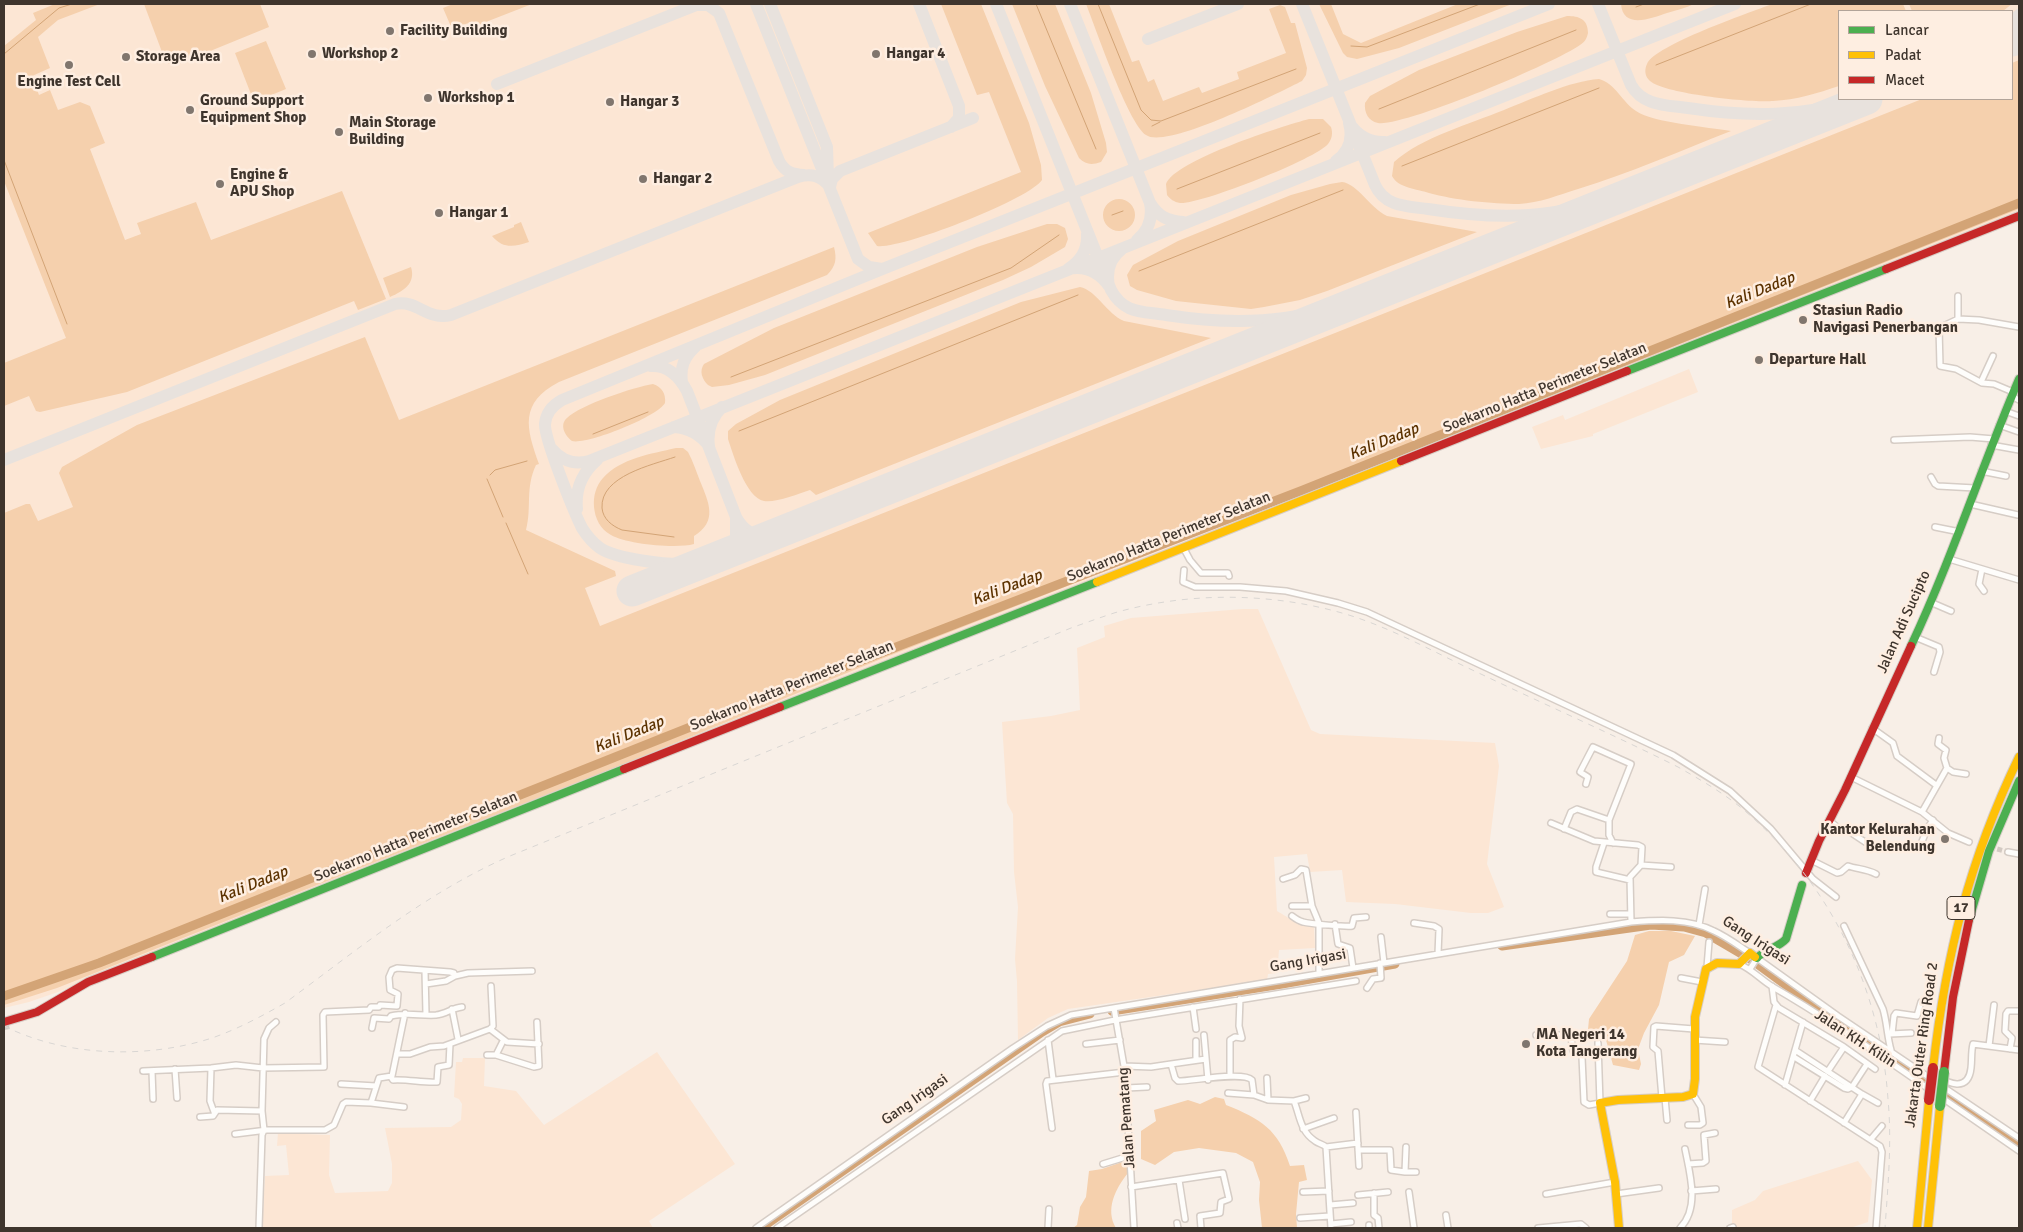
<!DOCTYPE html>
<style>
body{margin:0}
#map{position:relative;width:2023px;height:1232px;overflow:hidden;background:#f8efe7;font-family:Signika,sans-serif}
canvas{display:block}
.frame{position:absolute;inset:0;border:5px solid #3f352d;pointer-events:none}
.legend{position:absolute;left:1838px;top:10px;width:175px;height:90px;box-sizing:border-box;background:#feeee1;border:1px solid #b2a499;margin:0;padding:6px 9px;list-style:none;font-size:15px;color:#3f352d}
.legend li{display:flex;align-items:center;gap:10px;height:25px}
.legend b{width:25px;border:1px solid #b2a499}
</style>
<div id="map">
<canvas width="2023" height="1232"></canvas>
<div class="frame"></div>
<ul class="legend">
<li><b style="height:6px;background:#4caf50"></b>Lancar</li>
<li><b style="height:6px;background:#ffc107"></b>Padat</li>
<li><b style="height:6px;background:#c62828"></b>Macet</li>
</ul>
</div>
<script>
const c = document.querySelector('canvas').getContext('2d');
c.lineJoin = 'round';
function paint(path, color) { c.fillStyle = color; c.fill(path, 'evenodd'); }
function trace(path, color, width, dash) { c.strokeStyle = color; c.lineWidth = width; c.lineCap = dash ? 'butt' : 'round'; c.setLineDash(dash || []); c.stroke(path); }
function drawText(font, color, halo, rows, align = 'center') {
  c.font = font + ' Signika,sans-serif'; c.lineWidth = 5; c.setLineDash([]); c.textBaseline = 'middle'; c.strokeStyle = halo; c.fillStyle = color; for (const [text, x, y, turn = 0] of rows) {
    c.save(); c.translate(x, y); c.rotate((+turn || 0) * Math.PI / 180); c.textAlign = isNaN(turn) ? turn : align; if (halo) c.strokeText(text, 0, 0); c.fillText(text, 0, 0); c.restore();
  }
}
const built = new Path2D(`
 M4 4H2019V214L888 662 884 661 883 664 58 992 29 1002 4 1008ZM1839 11H2012V99H1839Z
 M1689 369 1698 392 1593 434V436L1541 449 1532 427 1563 415 1565 420Z
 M1243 609H1258L1311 730 1320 734 1495 743 1499 766 1487 864 1504 907 1488 913H1471L1395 904 1346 902 1342 870 1310 872 1307 854 1274 857 1277 911 1297 923 1314 926 1315 948 1279 950 1277 973 1268 974 1267 980 1068 1009 1048 1018 1018 1040 1017 981 1015 959 1018 907 1014 872 1013 814 1007 803 1002 722 1051 716 1080 710 1077 648 1105 637 1104 626 1131 618Z
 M657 1052 735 1164 649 1221 653 1228H262L265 1176 289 1175 286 1145 277 1146 278 1133 330 1135 329 1175 335 1193 388 1191 392 1183V1164L385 1128 451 1127 461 1120 462 1104 459 1099 454 1097 456 1062H462L463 1058H485L484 1086 516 1091 544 1125Z
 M1858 1161 1872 1180 1868 1222 1850 1228H1732V1210L1755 1200 1763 1191Z`);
const green = new Path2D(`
 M55 4H100L58 20 38 37 50 68 32 76 39 95 50 90 58 110 80 102 90 106 105 143 90 149 125 240 141 234 137 223 196 202 211 240 342 191 386 299 358 310 354 301 127 392 40 412 36 411 29 396 4 406V363L66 338 4 181V46L36 20 33 13Z
 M144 4H260L269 27 176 65 169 64 165 60Z
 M453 4H532L473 27 471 22 452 29 443 8Z
 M941 4H981L1029 123 1041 165 1042 180C1030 199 900 250 877 246L868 233 1021 172 989 92 977 95Z
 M1012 4H1055L1091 93 1106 143 1107 152 1101 162C1092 165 1086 165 1079 158L1045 86Z
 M1086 4H1109L1132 62 1139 60 1148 82 1154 79 1163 101 1199 87 1202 93 1239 79 1237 72 1286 53 1269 9 1280 5 1285 7 1291 23H1295L1307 68 1306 75 1302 81C1278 93 1166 150 1146 135 1128 123 1096 29 1086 4Z
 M1319 4H1331L1343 34 1361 43 1458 4H1512L1399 48 1357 59 1347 57 1343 53Z
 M1621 4H1694C1686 8 1676 10 1667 13 1652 18 1623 30 1621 4Z
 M1772 4H1903L1906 11H1839V86C1818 93 1796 100 1773 101 1752 103 1665 94 1650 81 1645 77 1644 70 1647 64 1655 45 1749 13 1772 4Z
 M1909 4H2012L2003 11H1912Z
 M1567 16C1579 16 1588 19 1588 33 1587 38 1585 42 1580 45 1555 63 1404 127 1378 123 1368 121 1364 112 1365 103L1370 96 1419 70 1517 32Z
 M266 41 286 89 254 102 235 53Z
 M2019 60V209L1415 450 881 659 614 768 264 906 57 988 4 1005V513L26 504H30L38 521 73 507 59 473 62 467 137 425 365 337 399 420 834 247C837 259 836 266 827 275L559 382C519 403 526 428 539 464L536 465C525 488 532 507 526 530L615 571 616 576 585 588 600 626 1922 99H2012V63Z
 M1599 79C1615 83 1623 103 1636 111 1654 123 1708 127 1731 131 1680 151 1630 173 1578 189 1559 195 1539 203 1519 204 1492 204 1454 200 1429 193 1417 189 1398 188 1392 176L1394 162C1422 137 1470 124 1504 110 1532 99 1570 81 1599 79Z
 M1309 119H1323L1331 127C1333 133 1332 139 1328 144 1316 159 1199 205 1180 203 1174 202 1170 199 1167 195L1166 184C1175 160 1283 126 1309 119Z
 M1342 182C1358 184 1370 208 1387 216L1477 232 1327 291 1300 300 1264 307 1251 309 1176 301 1137 290 1130 286 1127 275 1133 265 1178 241 1291 195 1330 184Z
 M1103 215a16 16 0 1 1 32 0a16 16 0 1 1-32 0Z
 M521 222 529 242C514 247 503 249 492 236L514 227V225Z
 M1047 224H1057L1065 228 1068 239 1065 247 1031 267 1003 280 765 375 729 385 712 387 708 385C702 379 699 371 704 364L774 328 977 247Z
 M411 267C416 283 404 291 390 297L383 278Z
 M1080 287C1096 290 1107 314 1124 321L1211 338 816 495 810 490C798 494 775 503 764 501 746 498 733 454 728 439V431L736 424 780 400 1021 302Z
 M653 384C662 387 666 394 665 403 657 417 587 445 572 441 565 436 559 425 567 418 580 405 634 387 653 384Z
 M676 448H683L688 452C693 461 696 471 700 481 709 503 718 521 694 536V544C676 549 626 544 611 535 600 529 595 518 594 507 593 496 596 486 603 478 621 458 651 454 676 448Z
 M1649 931H1671L1695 936 1684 955 1669 962 1659 1005 1644 1033 1638 1049 1641 1064 1639 1070 1613 1065 1606 1040H1587L1589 1019 1627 961 1635 935Z
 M1215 1097 1224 1099 1226 1105C1261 1119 1278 1129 1290 1166L1304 1165 1307 1180 1299 1182 1296 1214 1297 1228H1262L1259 1200 1260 1182 1253 1162 1236 1153 1199 1148 1174 1152 1155 1165 1141 1159V1131L1156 1121 1154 1110 1188 1100 1200 1104Z
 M1128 1160V1173C1115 1189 1105 1210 1116 1228H1073L1077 1225 1080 1207 1086 1197 1089 1171 1102 1169Z`);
const stream = new Path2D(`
 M1036 4 1096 149
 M1098 4 1141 110 1151 120 1161 121 1296 69
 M1636 7 1644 4
 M1351 46 1367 47 1480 4
 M4 54 59 8 72 4
 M1656 65 1811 4
 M1379 109 1576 30
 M1152 126 1160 122
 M4 160 67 324
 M1402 166 1599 88
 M1177 189 1320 133
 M1112 215 1123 211
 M1139 271 1343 190
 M731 377 1011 268 1059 235
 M739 431 1078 295
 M593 434 648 412
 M490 475 495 470 527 461
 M487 479 503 517
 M506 523 528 574
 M674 537 622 530C612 526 603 519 602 508 600 476 652 465 675 457`);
const river = new Path2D(`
 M1502 946 1651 925 1684 927 1706 933 1752 960 1812 1004 2019 1144
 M4 996 99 963 733 710 1303 490 2019 203
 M1112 1011 1282 984 1395 964
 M761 1228 1042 1032 1059 1022 1090 1014`);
const taxiway = new Path2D(`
 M756 4 858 259 869 267 882 269
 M770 4 827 147 828 178
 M919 4 959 106V118L951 127
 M996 4 1111 290C1124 314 1142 311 1166 315 1238 326 1288 322 1358 302
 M1070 4 1150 203C1158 216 1167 221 1183 222
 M1302 4 1375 185C1385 207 1407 206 1428 209 1505 221 1554 218 1629 194
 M1598 4 1631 85C1643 106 1666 105 1688 108 1747 117 1804 117 1862 99
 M695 5H708L719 13 779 161C785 172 792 174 804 175
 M2012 21 2019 15
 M1148 39 1238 4
 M497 84 699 4
 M1336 161C1349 152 1353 138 1349 123 1358 136 1369 143 1385 142
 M830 187 832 179 840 171 973 118
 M1087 234C1088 250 1081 261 1068 269 1086 265 1099 272 1109 286 1106 271 1110 258 1122 249
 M1137 240C1149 230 1153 218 1150 203
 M651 366C668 365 679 376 687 391L736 517V538L728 553
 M682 382C680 367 684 357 695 347
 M674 427C689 428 700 434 709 446 707 431 711 418 722 407
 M552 449C562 461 574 465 589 461L1735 4
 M4 460 395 304C417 299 427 321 451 315L798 177C812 173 821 176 830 187
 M577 509C575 489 582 473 597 460
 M736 517C743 530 754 537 769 537
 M716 557C706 560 697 563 686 564 667 565 616 559 600 548 593 543 587 536 582 528 574 512 544 438 545 424 546 413 553 405 562 400L885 268 1549 4`);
const runway = new Path2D(`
 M2012 41 2019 38
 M632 591 1867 99`);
const streetTunnel = new Path2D(`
 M1990 847 2008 852`);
const secondaryTunnel = new Path2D(`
 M4 1026 9 1025`);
const street = new Path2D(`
 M1958 296V319
 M1907 326 1939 328
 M1939 328 1940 366 1956 369 1982 383 1994 384 2013 392
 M1939 328 1958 319 1979 320 2019 327
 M1981 382 1993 356
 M2011 396 2019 400
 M2005 411 2019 416
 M1999 425 2019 432
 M1894 440 1970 437 1994 439
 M1991 445 2019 450
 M1981 471 2006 476
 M1931 477 1935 484 1938 486 1975 488
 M1970 504 2018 515
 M1935 527 1960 532
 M1183 547 1190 560 1201 573H1228L1229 576
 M1949 559 2019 580
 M1982 569 1979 584 1984 591
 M1184 570 1183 582 1195 587H1240L1286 591 1338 603 1367 612 1673 755 1730 791 1771 829 1813 879 1836 897
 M1930 602 1951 611
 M1915 637 1939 647 1940 652 1934 672
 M1872 728 1893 743 1897 756 1936 785
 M1939 738 1938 744 1946 750 1944 758 1947 768 1953 772 1966 774
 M1851 777 1922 812 1948 833 1969 842
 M1586 784 1588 777 1580 772 1593 747 1631 764 1609 820V835L1613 843
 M1922 812 1947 768
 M1830 821 1843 832 1847 830 1865 842
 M1551 823 1594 841 1638 845 1642 847 1641 865 1630 877 1631 922
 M1564 829 1571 812 1577 809 1609 820
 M1604 843 1596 867V872L1630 880
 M1921 844 1927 829 1933 820
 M2008 852 2019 854
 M1811 860 1837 873 1841 872 1848 866C1857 869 1867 869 1876 874
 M1641 865 1671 867
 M1283 879 1295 875 1301 869 1306 870 1312 906 1319 923V974
 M1292 906H1312
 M1610 914H1629
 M1292 916C1296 919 1299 921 1303 922 1310 924 1348 927 1352 926L1354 918 1366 917
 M1414 923 1434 926 1439 929 1438 954
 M1335 924 1338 944 1350 948 1353 968
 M1699 925 1705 889
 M1844 926 1883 1009C1887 1022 1887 1036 1891 1050
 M1381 937 1384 963
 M1739 964C1752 969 1761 980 1773 987 1827 1018 1879 1054 1930 1090
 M1707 967 1709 942
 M1750 969 1757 958 1838 1016 2019 1138
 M425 971 426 1014
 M1681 978 1702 982
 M426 984 446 981 455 976 468 973 532 971
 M1772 986 1774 1002 1779 1008 1844 1047 1875 1069
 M1367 988 1373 979 1381 978 1380 963
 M1776 1005 1758 1067 1880 1146 1882 1152 1876 1228
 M1193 1007 1196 1029
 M1114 1008 1125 1072 1134 1228
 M452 1009 458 1039
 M372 1028 374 1018 389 1019 391 1016C407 1012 420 1016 436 1015 446 1014 452 1008 462 1007
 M490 1029 507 1042 539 1044
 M1890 1034 1911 1033
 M1892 1034 1894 1016 1896 1013 1917 1016 1921 1002
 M1204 1035 1208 1080
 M1536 1035H1565L1571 1037 1573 1051 1580 1053 1582 1057 1584 1102 1589 1105 1600 1103 1598 1043
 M1048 1040 1053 1079
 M1694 1040 1725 1042
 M503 1041 496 1055 534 1067 539 1066 537 1022
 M1196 1041V1060
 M1086 1044 1120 1040
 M1989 1046 1994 1005
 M2010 1049 2012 1038 2005 1031 2006 1014 2008 1011H2019
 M1795 1050 1862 1094 1844 1123
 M397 1054H410L430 1047 444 1046 490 1029 493 1026 491 986
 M487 1055H496
 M1794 1057 1844 1088 1848 1089 1852 1087
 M1171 1064 1206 1059
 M1124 1066 1151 1067 1171 1064 1175 1078 1178 1081C1193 1081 1243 1071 1252 1080L1254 1095 1268 1100 1294 1101C1300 1116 1300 1131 1315 1141 1319 1144 1323 1144 1326 1147
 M211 1068 210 1101 214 1112
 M175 1069 177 1098
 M143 1071 211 1068 236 1065 263 1068 324 1067 323 1015 325 1012 369 1010 371 1007H379L380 1005 397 1006 398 994 390 990 389 977 392 970 397 968 450 972 454 973 455 976
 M152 1071 153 1099
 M1828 1071 1844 1047
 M1931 1074C1945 1081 1968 1095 1971 1068 1972 1060 1971 1052 1973 1044L2019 1050
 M1230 1076V1040L1235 1037 1242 1038 1239 1026 1240 999
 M391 1077 393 1080C409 1079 422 1083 437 1082L438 1067 449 1065 450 1044
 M1267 1078 1268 1100
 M341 1084 376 1086
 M1785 1085 1803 1022
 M1852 1087 1867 1064
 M1126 1088 1147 1087
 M1228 1093 1254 1095
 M1862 1094 1878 1103
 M1941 1097 2019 1151
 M1662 1098 1658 1051 1653 1047 1654 1027 1656 1026 1694 1029
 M1665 1098 1667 1120
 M1294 1101 1306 1098
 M1810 1101 1825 1076
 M371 1103 404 1107
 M262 1111 264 1039 269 1028 276 1022
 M1356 1112 1359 1166
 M200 1117 213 1116 217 1110 262 1111 264 1130
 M1688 1125H1700L1703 1123 1701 1107 1693 1094
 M1052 1128 1046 1084 1047 1081 1125 1072
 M1303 1129 1334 1118
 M235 1134 267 1130H325L334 1125 343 1104 346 1102 371 1103 379 1078 392 1076 405 1013
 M1871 1139 1882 1126
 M1326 1147 1331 1228
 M1326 1147 1358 1143
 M1358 1150H1390L1391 1170 1405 1172 1406 1147
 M1103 1164 1129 1156
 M1688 1164 1703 1163 1706 1161 1704 1135 1715 1133
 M1405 1172H1416
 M1179 1180 1185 1219
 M1131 1187 1223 1173 1229 1199 1221 1202 1220 1213 1200 1216 1201 1228
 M1691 1191 1716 1189
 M1303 1192 1329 1191
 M1409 1192 1414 1228
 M1374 1193V1215L1378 1218 1379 1228
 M1546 1194 1615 1182
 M1616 1194 1659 1188
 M1358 1195 1388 1192
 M1330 1205 1353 1203
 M1446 1215 1448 1228
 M1300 1218 1330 1216
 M1177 1223 1178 1228
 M1331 1224 1351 1222
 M1369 1225V1228
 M259 1228 262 1135 264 1130
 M756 1228 1013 1048 1047 1026 1071 1015 1631 922C1658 920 1689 918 1714 931 1727 937 1739 946 1750 953
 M777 1228 1062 1031 1115 1020 1356 981
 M1048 1228 1049 1209
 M1538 1228 1581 1224 1586 1228
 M1680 1228C1700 1208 1690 1174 1685 1149
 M1730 1228 1733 1227`);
const fast = new Path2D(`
 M1627 371 1886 269
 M1911 646C1952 559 1981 468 2019 379
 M780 707 1097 582
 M1969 920 1989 851 2019 781
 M152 957 624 769
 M1755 957 1757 958C1765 949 1778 948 1786 939L1802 885`);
const slow = new Path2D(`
 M1097 582 1401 461
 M1933 1068C1946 954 1969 861 2019 757
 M1619 1228 1615 1182 1600 1103 1618 1100 1683 1097 1693 1094 1695 1079V1017L1706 969 1717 963 1739 964 1750 953 1755 957
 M1917 1228 1929 1100
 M1928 1228 1940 1106`);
const jam = new Path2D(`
 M1886 269 2019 216
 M1401 461 1627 371
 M624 769 780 707
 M1806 873 1819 841 1845 790 1911 646
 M4 1022 37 1012 88 982 152 957
 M1944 1072 1953 997 1969 920`);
const rail = new Path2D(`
 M4 1026C66 1057 147 1059 212 1038 238 1029 262 1016 285 1003 357 950 427 892 510 856L1071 628C1085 623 1099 618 1114 613 1187 592 1268 592 1342 613 1391 627 1437 654 1483 675 1548 706 1614 735 1678 767 1699 779 1720 791 1739 806 1828 879 1880 985 1888 1099 1892 1142 1888 1185 1885 1228`);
const fastBridge = new Path2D(`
 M1940 1106 1944 1072`);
const jamBridge = new Path2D(`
 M1929 1100 1933 1068`);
const markers = [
 [390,31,5,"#80766e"],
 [312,54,5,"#80766e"],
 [876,54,5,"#80766e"],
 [126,57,5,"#80766e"],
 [69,65,5,"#80766e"],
 [428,98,5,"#80766e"],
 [610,102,5,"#80766e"],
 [190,110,5,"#80766e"],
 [339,132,5,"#80766e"],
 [643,179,5,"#80766e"],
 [220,184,5,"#80766e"],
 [439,213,5,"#80766e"],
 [1803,320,5,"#80766e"],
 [1759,360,5,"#80766e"],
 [1945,839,5,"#80766e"],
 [1526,1044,5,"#80766e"]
];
const shields = [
 [1961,908,28]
];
const shieldNames = [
 ["17",1961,908]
];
const poiNames = [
 ["Facility Building",400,31],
 ["Workshop 2",322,54],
 ["Hangar 4",886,54],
 ["Storage Area",136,57],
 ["Engine Test Cell",69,82,"center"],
 ["Workshop 1",438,98],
 ["Ground Support",200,101],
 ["Equipment Shop",200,118],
 ["Hangar 3",620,102],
 ["Main Storage",349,123],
 ["Building",349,140],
 ["Engine &",230,175],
 ["APU Shop",230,192],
 ["Hangar 2",653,179],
 ["Hangar 1",449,213],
 ["Stasiun Radio",1813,311],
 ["Navigasi Penerbangan",1813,328],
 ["Departure Hall",1769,360],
 ["Kantor Kelurahan",1935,830,"right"],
 ["Belendung",1935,847,"right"],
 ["MA Negeri 14",1536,1035],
 ["Kota Tangerang",1536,1052]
];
const streetNames = [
 ["Soekarno Hatta Perimeter Selatan",1545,388,-22],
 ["Soekarno Hatta Perimeter Selatan",1169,537,-22],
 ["Jalan Adi Sucipto",1904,622,-66],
 ["Soekarno Hatta Perimeter Selatan",792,686,-22],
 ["Soekarno Hatta Perimeter Selatan",416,837,-22],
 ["Gang Irigasi",1756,941,33],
 ["Gang Irigasi",1308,961,-10],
 ["Jalan KH. Kilin",1855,1039,33],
 ["Jakarta Outer Ring Road 2",1922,1045,-82],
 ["Gang Irigasi",915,1100,-35],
 ["Jalan Pematang",1127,1118,-94]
];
const waterNames = [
 ["Kali Dadap",1760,291,-22],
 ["Kali Dadap",1384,442,-22],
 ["Kali Dadap",1007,588,-21],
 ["Kali Dadap",629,735,-22],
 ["Kali Dadap",253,885,-22]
];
paint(built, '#fce6d4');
paint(green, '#f5d0ad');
trace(stream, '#d3a476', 1);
trace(river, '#d3a476', 9);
trace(taxiway, '#e8e2dd', 12);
trace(runway, '#e8e2dd', 31);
trace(streetTunnel, '#d3cac2', 5, [5, 2.5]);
trace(secondaryTunnel, '#d3cac2', 8, [8, 4]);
trace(street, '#d6cdc6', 8);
trace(fast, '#d6cdc6', 10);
trace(slow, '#d6cdc6', 10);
trace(jam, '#d6cdc6', 10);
trace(street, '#fefdfb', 5);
trace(fast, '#4caf50', 8);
trace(slow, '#ffc107', 8);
trace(jam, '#c62828', 8);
trace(rail, '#d9d6d3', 1, [6, 6]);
trace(fastBridge, '#d6cdc6', 12, []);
trace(jamBridge, '#d6cdc6', 12, []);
trace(fastBridge, '#4caf50', 10);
trace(jamBridge, '#c62828', 10);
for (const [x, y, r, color] of markers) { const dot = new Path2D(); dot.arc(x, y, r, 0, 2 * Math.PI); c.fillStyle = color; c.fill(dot); trace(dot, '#feeee1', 2); }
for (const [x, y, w] of shields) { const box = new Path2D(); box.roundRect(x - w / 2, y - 11.5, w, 23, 4); c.fillStyle = '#feeee1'; c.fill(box); trace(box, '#3f352d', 1); }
drawText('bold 14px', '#3f352d', null, shieldNames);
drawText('bold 15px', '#3f352d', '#feeee1', poiNames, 'left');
drawText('15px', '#3f352d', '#feeee1', streetNames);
drawText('italic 16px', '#5c3200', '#feeee1', waterNames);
</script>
